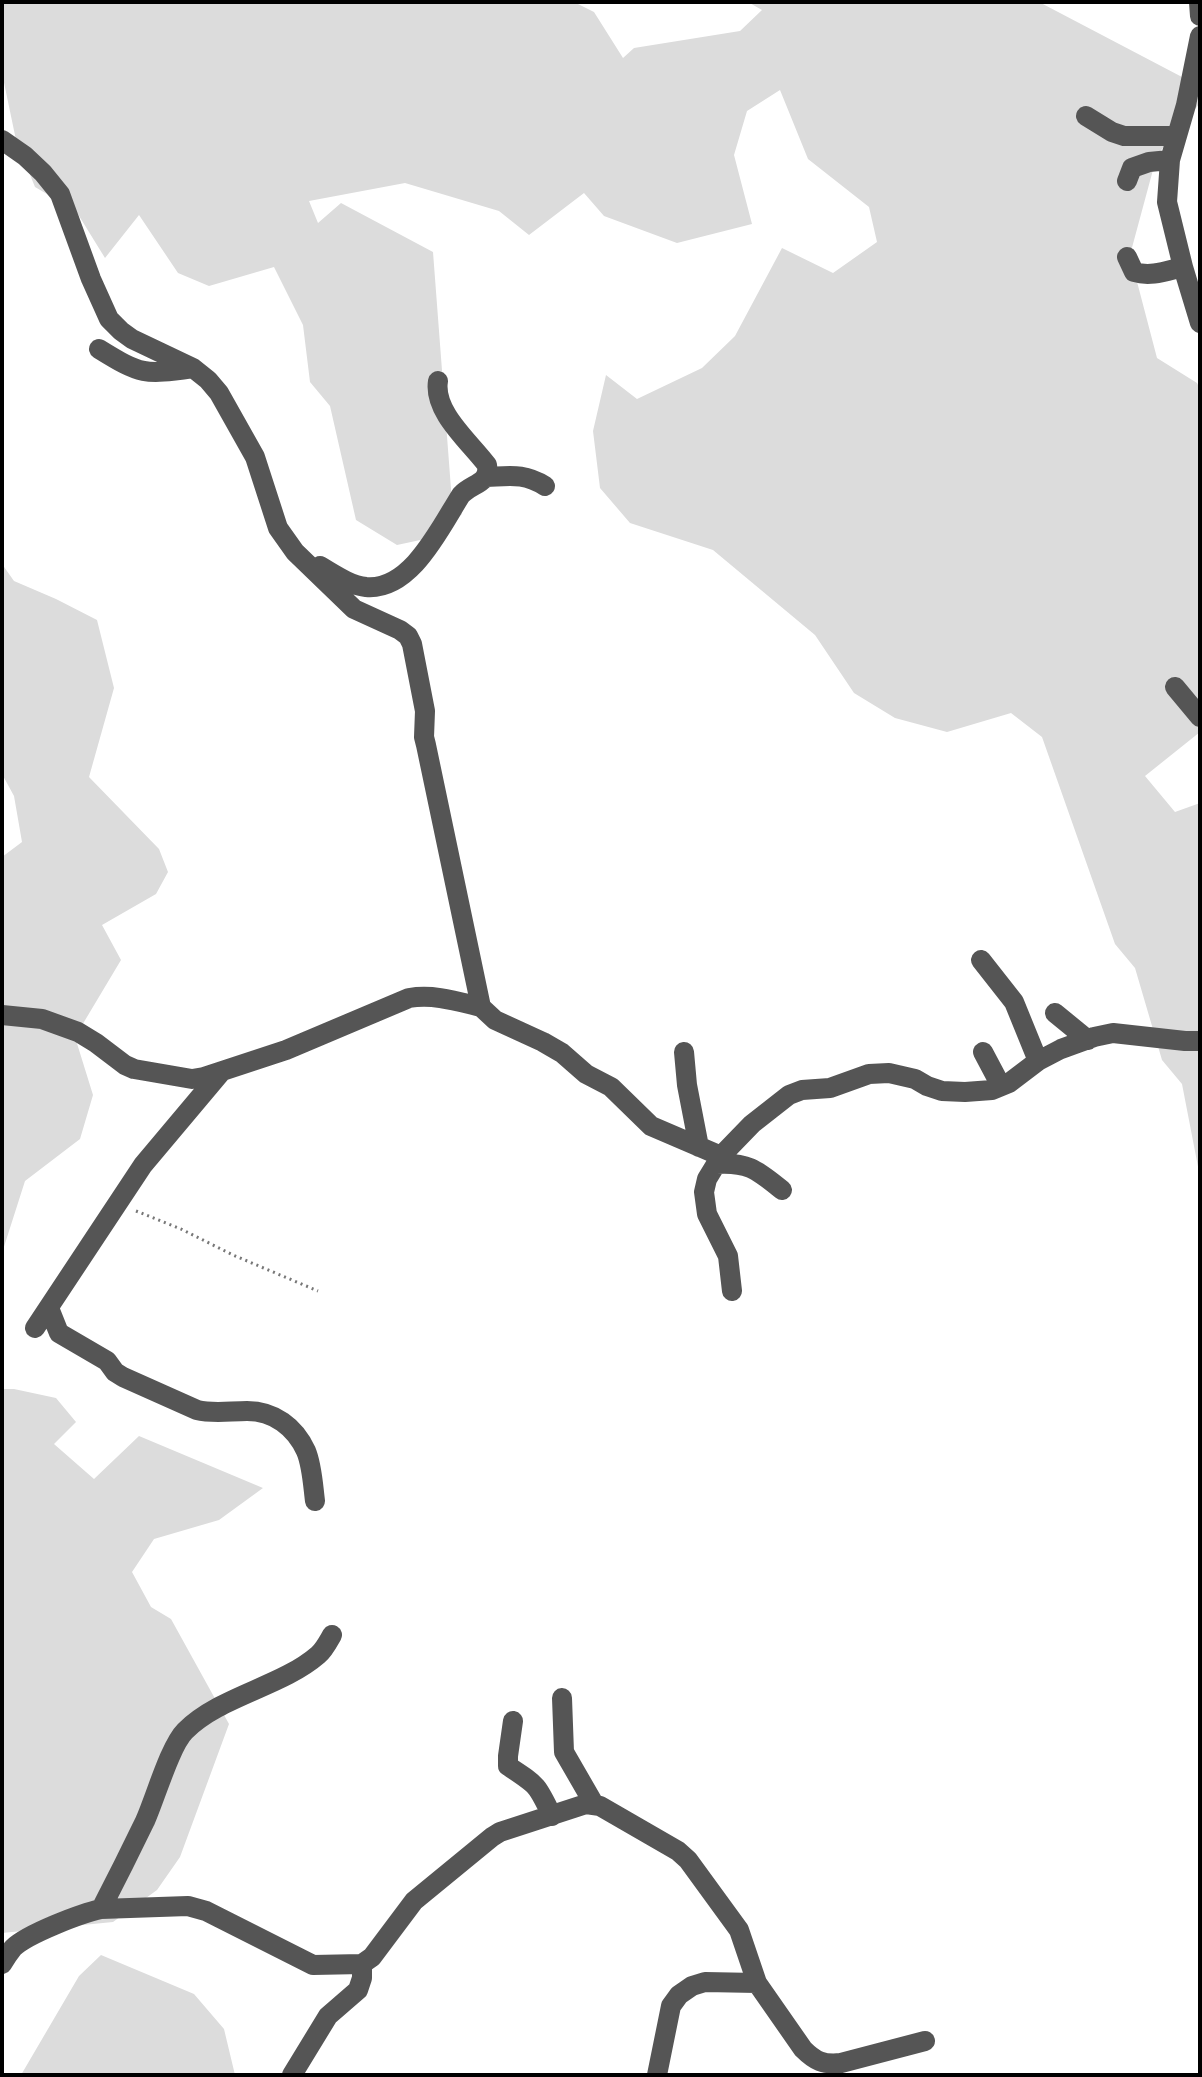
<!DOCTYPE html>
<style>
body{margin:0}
#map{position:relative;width:1202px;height:2077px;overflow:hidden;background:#fff;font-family:Manrope,sans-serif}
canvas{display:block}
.frame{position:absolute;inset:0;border:4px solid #000;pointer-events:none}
</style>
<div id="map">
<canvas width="1202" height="2077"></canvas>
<div class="frame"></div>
</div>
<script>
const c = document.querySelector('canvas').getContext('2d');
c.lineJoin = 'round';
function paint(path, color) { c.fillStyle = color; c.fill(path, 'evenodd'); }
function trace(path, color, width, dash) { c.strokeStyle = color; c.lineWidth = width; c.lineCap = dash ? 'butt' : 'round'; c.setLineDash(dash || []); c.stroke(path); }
const green = new Path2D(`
 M2 2H574L594 12 623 58 634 48 740 31 762 10 748 2H1039L1182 77 1200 98V103L1157 155 1130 255 1157 358 1197 383 1200 389V732L1145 776 1175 812 1200 803V1177L1182 1084 1162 1060 1135 968 1115 944 1042 737 1011 713 947 732 895 718 854 693 815 635 713 550 630 523 600 488 593 431 606 375 637 399 702 368 735 336 782 248 833 273 877 242 869 207 808 159 780 90 747 111 734 155 752 224 677 243 604 216 584 193 529 235 499 211 405 183 309 201 318 223 341 203 433 252 452 502 462 514 439 536 397 545 356 520 330 406 310 382 303 325 274 267 209 286 178 273 139 215 105 258 76 211 35 187 16 140 2 73Z
 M2 564 14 581 56 599 97 620 114 688 89 777 159 849 168 872 156 894 102 925 121 960 75 1037 93 1095 80 1139 25 1181 2 1253V857L22 842 14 796 2 774Z
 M2 1389H14L56 1398 76 1422 54 1444 94 1479 139 1436 263 1488 219 1520 154 1539 132 1572 151 1607 171 1619 229 1724 180 1857 157 1890 113 1922 2 1933Z
 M101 1955 194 1994 224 2029 235 2075H21L79 1976Z`);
const path = new Path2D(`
 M136 1211 181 1229 233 1255 318 1291`);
const minor = new Path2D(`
 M1199 2 1200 16
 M1200 36 1186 105 1170 160 1167 202 1183 267 1200 323
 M1086 116 1112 132 1124 136H1177
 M2 140 25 156 43 173 60 194 91 279 109 319 121 331 132 339 193 368 208 380 219 393 255 457 278 528 295 552 354 609 400 630 408 636 412 644 425 711 424 737 426 745 481 1007 495 1020 543 1042 562 1053 586 1074 611 1087 651 1126 721 1156
 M1127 181 1132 168 1149 162 1170 160
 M1127 257 1134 272C1151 277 1166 271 1183 267
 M99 349C141 375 144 375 193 368
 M487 477C511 476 524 473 545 486
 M320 566C334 574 349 585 366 587 411 591 440 528 461 495 472 483 490 484 487 465 470 442 433 412 438 381
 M1175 687 1200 717
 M981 960 1014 1002 1038 1061
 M1055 1013 1088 1040
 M2 1015 42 1019 78 1032 96 1043 125 1065 134 1069 192 1079 204 1077 286 1050 409 998C434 994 456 1001 481 1007
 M684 1052 687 1085 699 1147
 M983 1052 1001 1086
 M716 1164C749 1162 757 1170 782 1190
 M732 1291 728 1256 707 1214 704 1192 707 1179 721 1156 752 1124 789 1095 802 1090 830 1088 869 1074 889 1073 915 1079 927 1086 942 1091 965 1092 992 1090 1009 1083 1038 1061 1061 1049 1094 1037 1113 1033 1185 1041H1200
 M49 1308 59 1333 107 1361 115 1372 123 1377 197 1410C213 1414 230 1411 247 1411 274 1411 295 1427 306 1451 312 1465 313 1485 315 1501
 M35 1328 143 1165 222 1071
 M562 1698 564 1752 594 1804
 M513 1721 508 1756V1766C537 1785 537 1784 552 1816
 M101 1909C116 1880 131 1850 145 1821 155 1799 170 1746 185 1731 220 1696 281 1687 318 1655 324 1650 328 1642 332 1635
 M2 1964C5 1959 9 1953 13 1948 27 1934 82 1913 101 1909L188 1906 206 1911 313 1965 362 1964 372 1957 414 1901 492 1837 500 1832 586 1804 600 1806 678 1851 688 1860 739 1930 757 1983 803 2049C815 2061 823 2065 841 2063L925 2041
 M292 2075 328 2016 358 1990 362 1978V1964
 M657 2075 671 2006 679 1995 692 1986 705 1982 757 1983`);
paint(green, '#dcdcdc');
trace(path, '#777', 3, [2, 4]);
trace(minor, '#555', 20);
</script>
